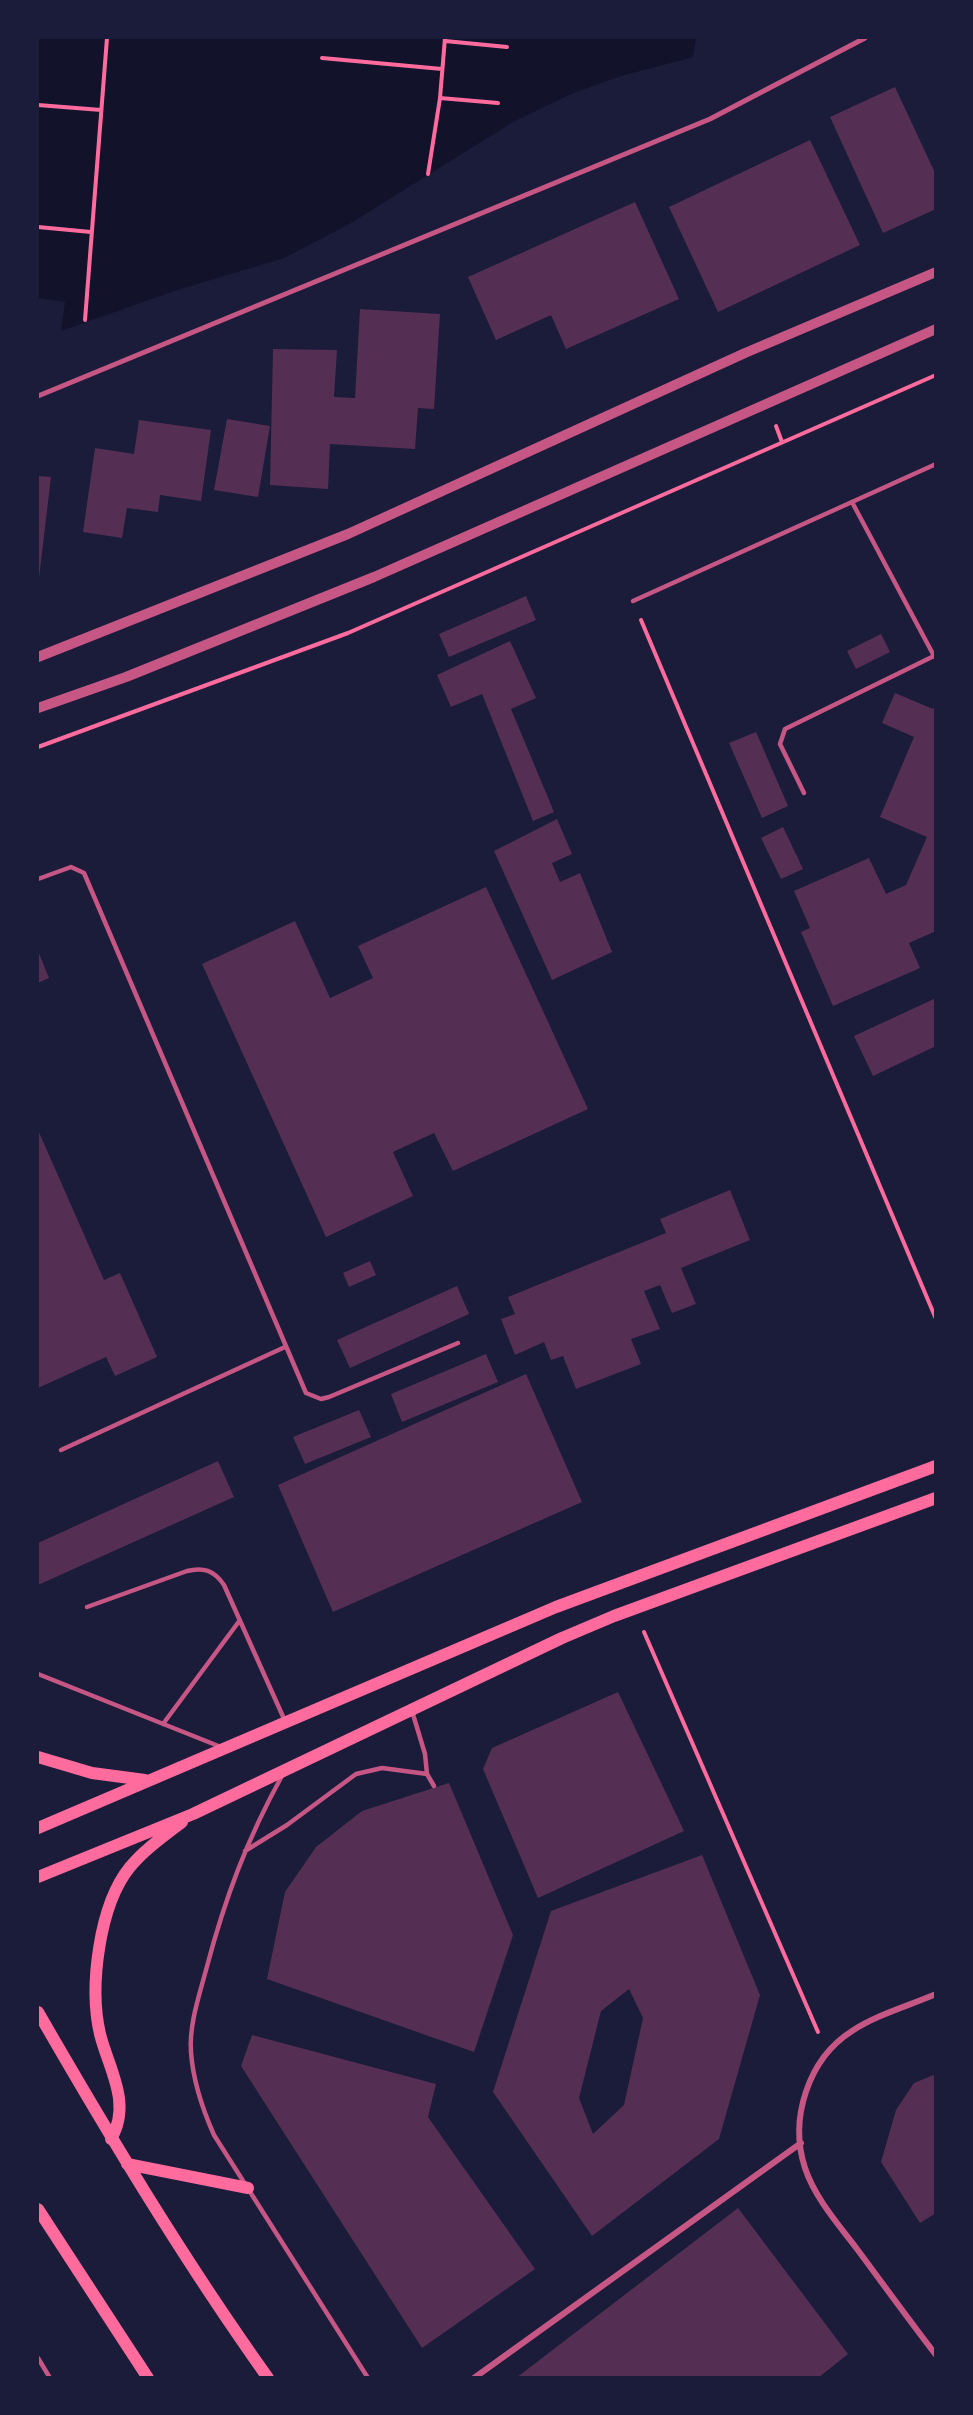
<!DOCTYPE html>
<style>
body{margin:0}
#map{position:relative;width:973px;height:2415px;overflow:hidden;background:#1b1b3a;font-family:Georgia,serif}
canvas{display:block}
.frame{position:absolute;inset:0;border:39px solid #1b1b3a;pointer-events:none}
</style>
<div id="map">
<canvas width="973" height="2415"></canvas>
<div class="frame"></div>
</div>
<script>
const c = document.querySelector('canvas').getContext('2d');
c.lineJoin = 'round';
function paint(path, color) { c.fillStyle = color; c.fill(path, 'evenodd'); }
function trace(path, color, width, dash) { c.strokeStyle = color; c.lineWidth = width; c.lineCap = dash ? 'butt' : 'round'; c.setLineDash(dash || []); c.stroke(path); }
const water = new Path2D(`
 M38 38H696L693 57 621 76 571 94 513 122 351 223 284 258 174 291 61 331 65 302 38 298Z`);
const building = new Path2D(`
 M895 87 936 175V209L883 233 830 117Z
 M810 140 860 245 718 312 669 207Z
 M635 202 679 299 566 349 551 315 496 340 468 277Z
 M360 309 440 314 434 409 418 408 415 449 330 444 328 489 270 485 273 349 337 350 334 397 355 398Z
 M227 419 270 426 258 497 214 490Z
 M139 420 211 430 201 501 160 495 158 512 127 508 122 538 83 532 95 448 134 454Z
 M38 476 51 477 39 578H38Z
 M526 596 536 620 449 657 439 634Z
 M881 634 890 652 856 669 847 651Z
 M510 641 536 698 511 709 554 812 533 821 482 694 451 707 437 675Z
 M895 693 933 709 936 703V931L909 943 920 968 833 1006 801 932 810 928 794 891 869 858 886 894 906 885 927 837 880 817 914 737 882 723Z
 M756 732 788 806 762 818 729 743Z
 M557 819 572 854 552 863 560 882 580 873 612 952 552 980 494 851Z
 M783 827 803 869 781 879 761 838Z
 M486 887 588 1109 453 1171 434 1133 393 1152 413 1196 326 1237 202 964 295 921 330 998 373 978 358 946Z
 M38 951 49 978 38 983Z
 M936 998V1046L873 1076 854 1036Z
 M38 1130 104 1280 120 1273 157 1357 115 1376 106 1357 38 1388Z
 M730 1190 750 1240 681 1268 696 1304 672 1313 660 1285 644 1291 660 1329 631 1339 641 1364 576 1389 563 1356 551 1360 544 1342 515 1355 501 1319 515 1314 508 1297 666 1233 660 1219Z
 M370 1261 376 1275 349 1287 343 1273Z
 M457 1286 469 1314 350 1368 337 1340Z
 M486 1354 498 1382 402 1422 391 1394Z
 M526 1374 582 1502 333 1612 278 1485Z
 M359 1410 371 1437 305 1464 293 1437Z
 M218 1461 234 1497 38 1585V1543Z
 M618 1692 684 1831 538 1898 483 1769 492 1748Z
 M449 1783 513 1935 474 2052 267 1979 285 1892 316 1847 362 1811Z
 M702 1855 760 1995 719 2139 592 2236 493 2092 551 1911ZM629 1989 643 2018 624 2105 593 2134 579 2098 601 2011Z
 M252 2035 436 2084 428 2117 535 2269 422 2348 241 2066Z
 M936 2074V2213L920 2223 881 2162 896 2110 914 2083Z
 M738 2208 848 2354 818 2378H516Z`);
const path = new Path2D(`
 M445 41 507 47
 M322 58 442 69
 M440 98 498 103
 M38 105 101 110
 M428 174 440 98 445 38
 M38 227 91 232
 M85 320 107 38
 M776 426 782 442
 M641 620 936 1319
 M38 747 348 633 936 375
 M644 1632 818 2032`);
const service = new Path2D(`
 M852 502 934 656
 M633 601 936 464
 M804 793 780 744 785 729 936 655
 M38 879 71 867 84 873 306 1393 321 1399 329 1397 458 1343
 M61 1450 285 1347
 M87 1607 187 1571C203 1567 214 1570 224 1585L285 1721
 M38 1674 221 1747
 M412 1711 425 1754 427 1774 434 1786
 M163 1724 240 1620
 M283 1774C247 1839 225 1898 206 1970 199 1996 189 2025 191 2052 193 2081 202 2108 214 2135L368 2378
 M245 1851 287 1825 356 1774 382 1768 427 1774
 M38 2358 50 2378`);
const pedestrian = new Path2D(`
 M38 396 710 119 865 38`);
const minor = new Path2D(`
 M936 1994C908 2006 876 2015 852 2031 808 2059 789 2119 805 2168 815 2198 838 2224 857 2249 883 2284 909 2320 936 2355
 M474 2378 801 2143`);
const tertiary = new Path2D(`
 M38 657 348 534 745 353 936 272
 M38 708 126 677 374 577 936 329`);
const secondary = new Path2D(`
 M38 1757 92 1773 145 1780
 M38 1828 556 1607 936 1466
 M38 1877 193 1814 562 1638 614 1616 936 1498
 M38 2012C110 2137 184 2260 268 2378
 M111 2139C132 2103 109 2070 100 2034 89 1987 99 1905 130 1867 145 1849 164 1836 182 1822
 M127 2164 248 2188
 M38 2209 148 2378`);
paint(water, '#12122b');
paint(building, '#542f53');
trace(path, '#ff6b9d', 4);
trace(service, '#c65784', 4.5);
trace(pedestrian, '#c65784', 5);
trace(minor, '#c65784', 6);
trace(tertiary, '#c65784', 10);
trace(secondary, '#ff6b9d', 12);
</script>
